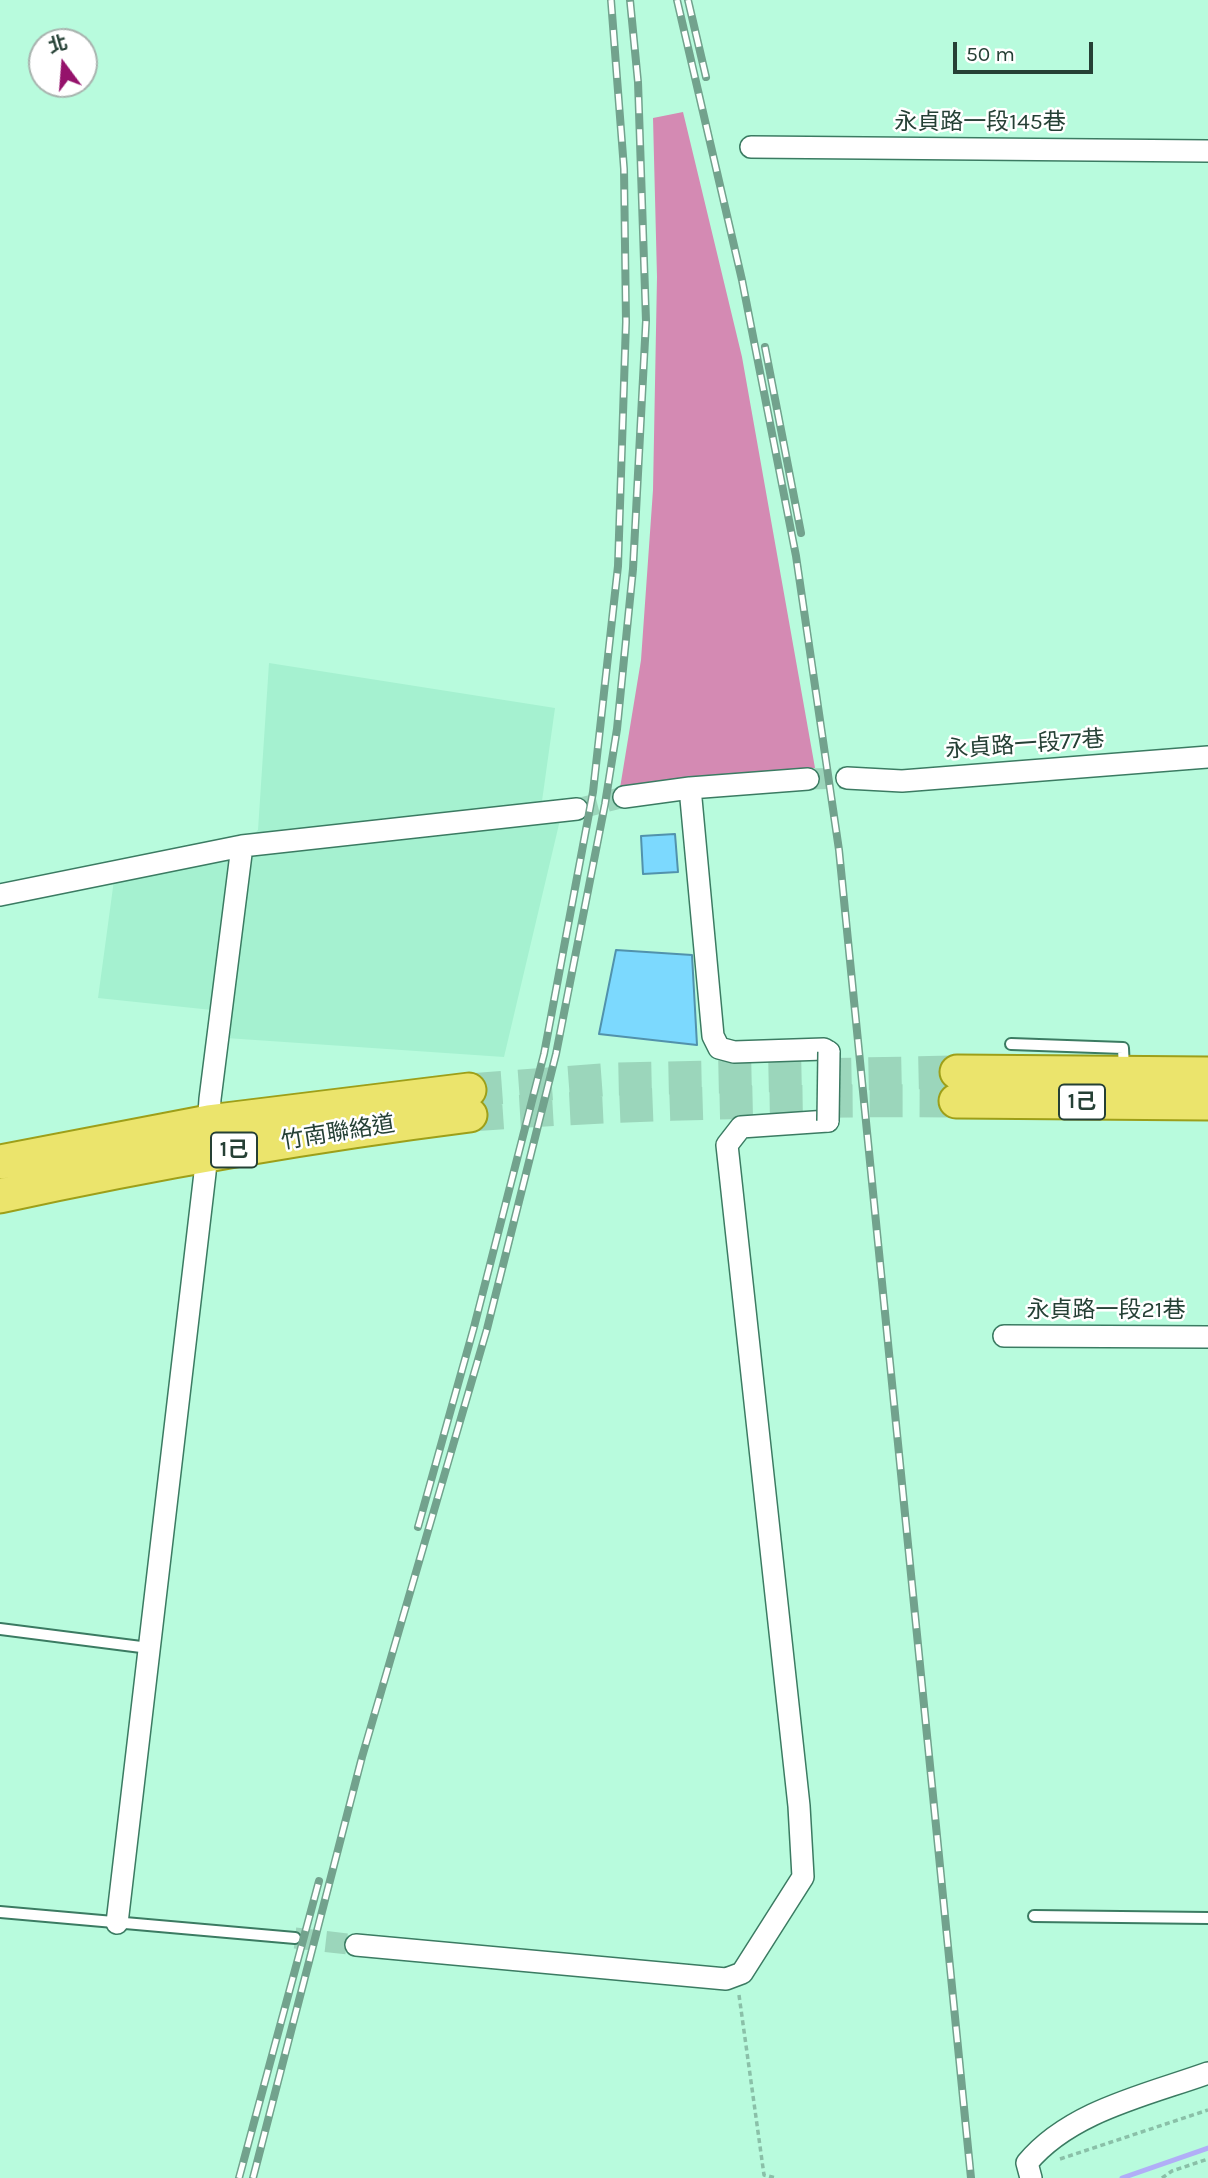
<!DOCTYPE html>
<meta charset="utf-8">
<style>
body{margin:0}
#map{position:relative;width:1208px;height:2178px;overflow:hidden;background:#b8fbdd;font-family:Karla,"Noto Sans TC",sans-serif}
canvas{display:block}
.north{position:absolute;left:28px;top:28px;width:70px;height:70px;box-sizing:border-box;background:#fff;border:2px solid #a8b3ae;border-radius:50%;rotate:344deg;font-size:19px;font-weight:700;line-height:28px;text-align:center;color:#254035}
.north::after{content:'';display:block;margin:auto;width:24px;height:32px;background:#95126b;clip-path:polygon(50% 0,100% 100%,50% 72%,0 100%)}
.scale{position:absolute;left:953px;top:42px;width:140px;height:32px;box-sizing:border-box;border:4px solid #254035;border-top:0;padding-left:9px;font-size:21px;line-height:24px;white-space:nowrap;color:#254035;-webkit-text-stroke:5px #fff;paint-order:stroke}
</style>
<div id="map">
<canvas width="1208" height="2178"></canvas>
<div class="north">北</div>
<div class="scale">50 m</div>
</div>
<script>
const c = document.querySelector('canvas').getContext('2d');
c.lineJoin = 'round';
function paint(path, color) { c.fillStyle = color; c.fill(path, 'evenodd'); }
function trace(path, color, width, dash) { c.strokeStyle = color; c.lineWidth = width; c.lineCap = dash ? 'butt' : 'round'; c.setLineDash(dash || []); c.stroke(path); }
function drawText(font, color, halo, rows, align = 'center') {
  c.font = font + ' Karla,"Noto Sans TC",sans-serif'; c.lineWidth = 5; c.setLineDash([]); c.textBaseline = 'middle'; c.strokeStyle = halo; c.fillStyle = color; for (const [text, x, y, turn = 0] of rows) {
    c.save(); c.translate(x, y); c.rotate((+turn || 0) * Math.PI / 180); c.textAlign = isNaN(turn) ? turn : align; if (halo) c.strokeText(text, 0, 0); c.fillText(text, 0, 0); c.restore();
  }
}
const built = new Path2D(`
 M269 663 555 708 542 801H560V820L504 1057 226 1038 231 1012 98 998 114 880 232 857 258 830Z`);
const forest = new Path2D(`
 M683 112 742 357 815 768 620 788 641 660 653 490 657 277 653 118Z`);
const stream = new Path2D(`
 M1122 2178 1208 2148`);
const building = new Path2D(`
 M675 834 678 872 643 874 641 836Z
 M616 950 692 955 697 1045 599 1034Z`);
const minorTunnel = new Path2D(`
 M808 779 847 778
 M577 809 624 797
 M295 1938 356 1945`);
const primaryTunnel = new Path2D(`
 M469 1090 616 1079 957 1072
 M470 1115C632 1103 793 1100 956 1101`);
const path = new Path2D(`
 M739 1995 764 2175 776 2178
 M1060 2159 1208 2110
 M1162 2178 1172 2171 1208 2159`);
const service = new Path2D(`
 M1011 1044 1123 1048 1124 1070
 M0 1629 149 1648
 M0 1912 295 1938
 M1034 1916 1208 1918`);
const minor = new Path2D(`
 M751 147 1208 151
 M847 778 902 781 1208 757
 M690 788 713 1036 719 1048 734 1052 824 1049 829 1052
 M624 797 690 788 808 779
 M0 895 242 846 577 809
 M1004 1336 1208 1337
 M117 1923 205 1173 210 1099 242 846
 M356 1945 726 1979 742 1973 803 1877 799 1806 727 1145 741 1127 828 1121
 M1031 2178 1027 2163C1070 2111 1147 2095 1208 2073`);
const primary = new Path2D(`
 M957 1072 1208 1074
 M956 1101 1208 1103
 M0 1162 209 1122 469 1090
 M0 1196C156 1162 312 1135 470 1115`);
const rail = new Path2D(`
 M677 0 742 280 796 556 839 850 971 2178
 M688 0 706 77
 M765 347 801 533
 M418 1527 474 1327 544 1054 593 792 618 566 626 322 624 169 611 0
 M239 2178 319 1881
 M253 2178 362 1757 487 1329 556 1054 605 804 617 729 633 569 646 321 638 82 630 0`);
const minorBridge = new Path2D(`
 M828 1121 829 1052`);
const shields = [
 [1082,1102,46],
 [234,1150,46]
];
const shieldNames = [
 ["1己",1082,1102],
 ["1己",234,1150]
];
const streetNames = [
 ["永貞路一段145巷",980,122],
 ["永貞路一段77巷",1025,745,-4],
 ["竹南聯絡道",338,1133,-9],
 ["永貞路一段21巷",1106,1310]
];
paint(built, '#a5f1d0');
paint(forest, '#d48ab3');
trace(stream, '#b1aef7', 5);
paint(building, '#7cd9fe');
trace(building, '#5192ac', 2);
trace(minorTunnel, '#9bd6bb', 21, [21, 10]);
trace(primaryTunnel, '#9bd6bb', 33, [33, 17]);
trace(service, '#3b7b62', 14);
trace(minor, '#3b7b62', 24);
trace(primary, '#9d9f19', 37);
trace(path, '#8ac0a8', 3.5, [5, 3.5]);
trace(service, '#fff', 10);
trace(minor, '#fff', 21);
trace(primary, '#ebe46c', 33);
trace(rail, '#72a28d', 8);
trace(rail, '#fff', 5, [16]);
trace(minorBridge, '#3b7b62', 24, []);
trace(minorBridge, '#fff', 21);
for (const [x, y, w] of shields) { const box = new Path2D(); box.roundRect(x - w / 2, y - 17.5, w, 35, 5); c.fillStyle = '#fff'; c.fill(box); trace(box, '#254035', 2); }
drawText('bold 21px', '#254035', null, shieldNames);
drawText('23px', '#254035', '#fff', streetNames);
</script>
